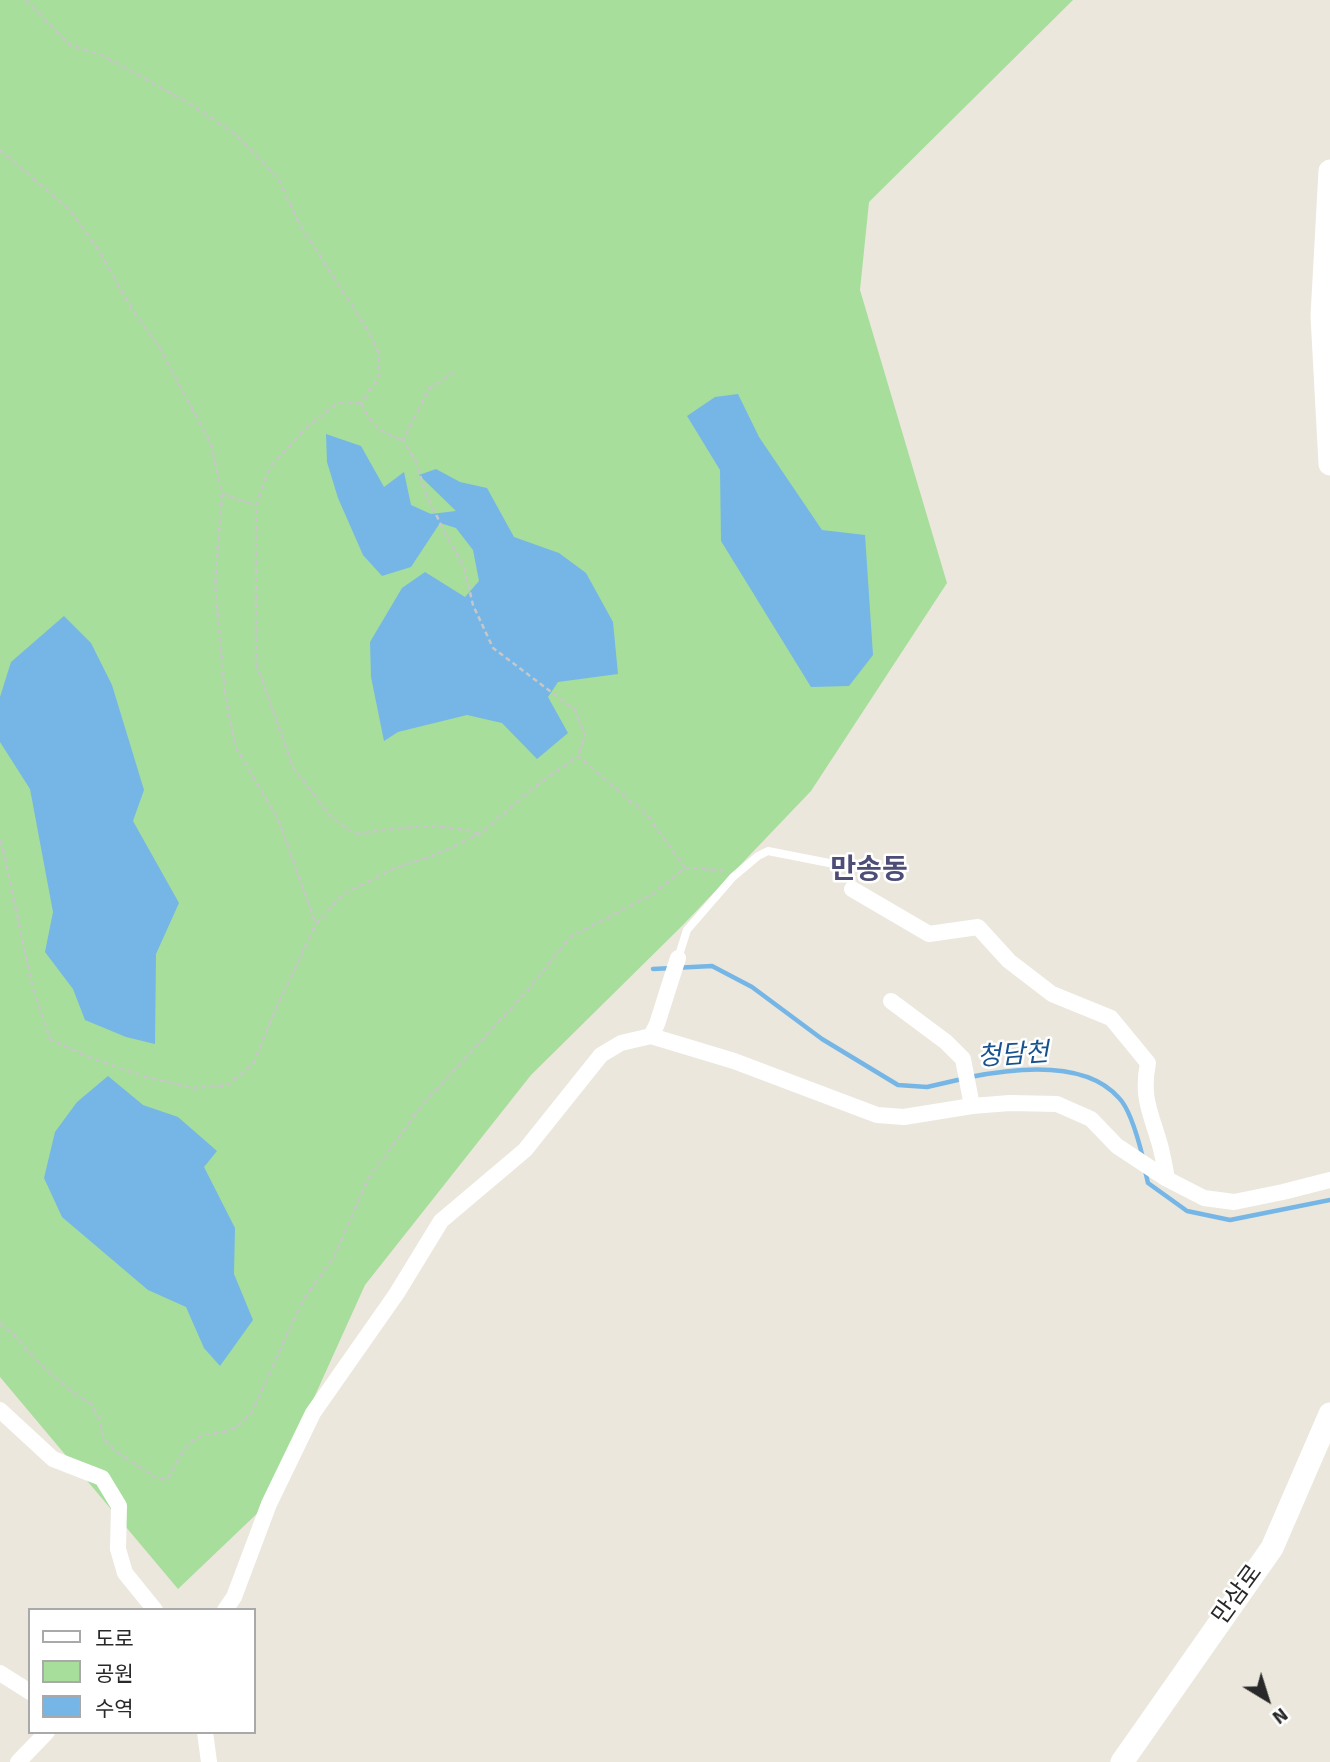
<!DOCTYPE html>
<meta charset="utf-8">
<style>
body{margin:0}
#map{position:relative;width:1330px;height:1762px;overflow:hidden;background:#ebe7dc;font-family:Signika,"Noto Sans KR",sans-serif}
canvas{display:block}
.legend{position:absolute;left:28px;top:1608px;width:228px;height:126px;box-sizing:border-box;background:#fff;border:2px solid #a9a9a9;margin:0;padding:9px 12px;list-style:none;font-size:21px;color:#292929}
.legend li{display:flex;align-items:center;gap:14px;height:35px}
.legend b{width:35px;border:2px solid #a9a9a9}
.north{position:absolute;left:1232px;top:1664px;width:70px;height:70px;-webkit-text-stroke:5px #fff;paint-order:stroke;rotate:142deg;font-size:19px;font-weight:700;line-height:28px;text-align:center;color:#292929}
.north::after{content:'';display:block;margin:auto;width:24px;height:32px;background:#292929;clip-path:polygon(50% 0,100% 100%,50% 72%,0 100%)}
</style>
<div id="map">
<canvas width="1330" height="1762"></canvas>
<ul class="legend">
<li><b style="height:9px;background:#fff"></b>도로</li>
<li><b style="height:19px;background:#a7de9c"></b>공원</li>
<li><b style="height:19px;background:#75b6e6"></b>수역</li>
</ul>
<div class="north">N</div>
</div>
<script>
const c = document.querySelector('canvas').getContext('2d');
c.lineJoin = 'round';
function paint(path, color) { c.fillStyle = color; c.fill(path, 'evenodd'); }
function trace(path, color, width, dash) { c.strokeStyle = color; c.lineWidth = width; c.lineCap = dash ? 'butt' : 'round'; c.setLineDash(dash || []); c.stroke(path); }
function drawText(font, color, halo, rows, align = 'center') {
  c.font = font + ' Signika,"Noto Sans KR",sans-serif'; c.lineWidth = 5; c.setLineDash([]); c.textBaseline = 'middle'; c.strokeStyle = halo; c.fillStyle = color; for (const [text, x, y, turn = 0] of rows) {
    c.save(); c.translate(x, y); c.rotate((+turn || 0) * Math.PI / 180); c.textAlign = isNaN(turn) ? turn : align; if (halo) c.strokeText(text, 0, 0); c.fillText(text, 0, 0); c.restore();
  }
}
const green = new Path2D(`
 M0 0H1073L869 202 860 290 947 583 811 791 683 925 531 1075 365 1285 265 1506 178 1589 0 1377Z`);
const water = new Path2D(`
 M738 394 759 437 822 530 865 535 873 655 849 686 811 687 721 541 720 470 687 416 715 397Z
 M326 434 361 446 384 487 404 472 411 505 431 514 456 511 419 475 436 469 460 482 487 488 514 537 559 553 586 573 613 622 618 674 558 682 548 697 568 733 537 759 502 723 467 715 398 732 384 741 371 677 370 642 402 588 425 572 465 597 479 581 473 550 456 528 440 523 411 567 382 576 363 555 338 498 327 462Z
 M64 616 91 643 112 685 144 790 133 821 179 903 156 954 155 1044 126 1037 85 1020 73 989 45 952 53 912 30 789 0 742V697L11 662Z
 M108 1076 143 1105 178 1117 217 1151 204 1167 235 1228 234 1274 253 1320 220 1366 204 1348 186 1307 148 1290 62 1217 44 1178 55 1132 77 1102Z`);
const stream = new Path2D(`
 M653 969 712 966 752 987 822 1039 898 1085 927 1087 962 1079
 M970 1077C1015 1068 1086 1060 1119 1098 1130 1109 1139 1142 1143 1158
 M1145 1170 1148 1183 1187 1211 1230 1220 1330 1200`);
const path = new Path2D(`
 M26 0 70 45 102 55 192 105 235 134 278 178 300 225 369 332 379 354V377L361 403
 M0 150 71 211 99 251 132 309 158 345 211 444 222 494 215 585 225 693 235 746 278 819 316 924
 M454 372 429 389 403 440 416 462 426 494 446 535 464 567 473 605 493 648 575 710 585 735 578 756
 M361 403H337L306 428 270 467 256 505V663L293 767 330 816 355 834C400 828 436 821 480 834
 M361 403C372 425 378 432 403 440
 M222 494 255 505
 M0 840 3 849 32 985 50 1039 86 1056 145 1077 193 1088 228 1085 253 1064 277 1006 316 924 342 895 395 868 432 856 480 834 537 785 578 756 648 816 685 868
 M0 1323 13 1334 40 1364 71 1391 91 1404 100 1420 103 1438 115 1451 158 1479H167C177 1466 183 1442 201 1436 205 1434 212 1434 217 1433 236 1430 242 1424 253 1410L302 1302 334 1257 368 1179 423 1104 527 991 570 937 653 894 685 868 721 870 724 872`);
const lane = new Path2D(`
 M678 958 687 930 733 877 758 856 768 851 829 863`);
const street = new Path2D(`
 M852 889 929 934 978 927 1009 961 1052 994 1111 1018 1148 1063C1141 1098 1151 1113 1160 1145 1163 1156 1165 1168 1167 1179
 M891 1001 946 1042 963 1059 972 1106
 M651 1036 657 1024 678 958
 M0 1410 53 1459 102 1478 119 1506 118 1549 125 1573 155 1610
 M225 1610 234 1597 269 1504 313 1413 397 1293 441 1221 525 1150 601 1055 621 1043 651 1036 734 1061 877 1115 904 1117 972 1106 1010 1103 1057 1104 1091 1119 1117 1146 1167 1179 1204 1198 1234 1202 1283 1192 1330 1180
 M0 1673 30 1692
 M205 1732 209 1762
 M18 1762 47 1732`);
const secondary = new Path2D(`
 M1330 171 1322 316 1330 464
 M1122 1762 1272 1548 1330 1414`);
const streetNames = [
 ["만삼로",1238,1595,-54]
];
const waterNames = [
 ["청담천",1013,1056,-4]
];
const quarterNames = [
 ["만송동",869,871]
];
paint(green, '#a7de9c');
paint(water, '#75b6e6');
trace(stream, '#75b6e6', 4.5);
trace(path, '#c7c7c7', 2.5, [5, 3.5]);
trace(lane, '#fff', 8);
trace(street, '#fff', 16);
trace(secondary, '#fff', 23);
drawText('24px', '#292929', '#fff', streetNames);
drawText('italic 26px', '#165290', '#fff', waterNames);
drawText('bold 28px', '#4d4d77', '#fff', quarterNames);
</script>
